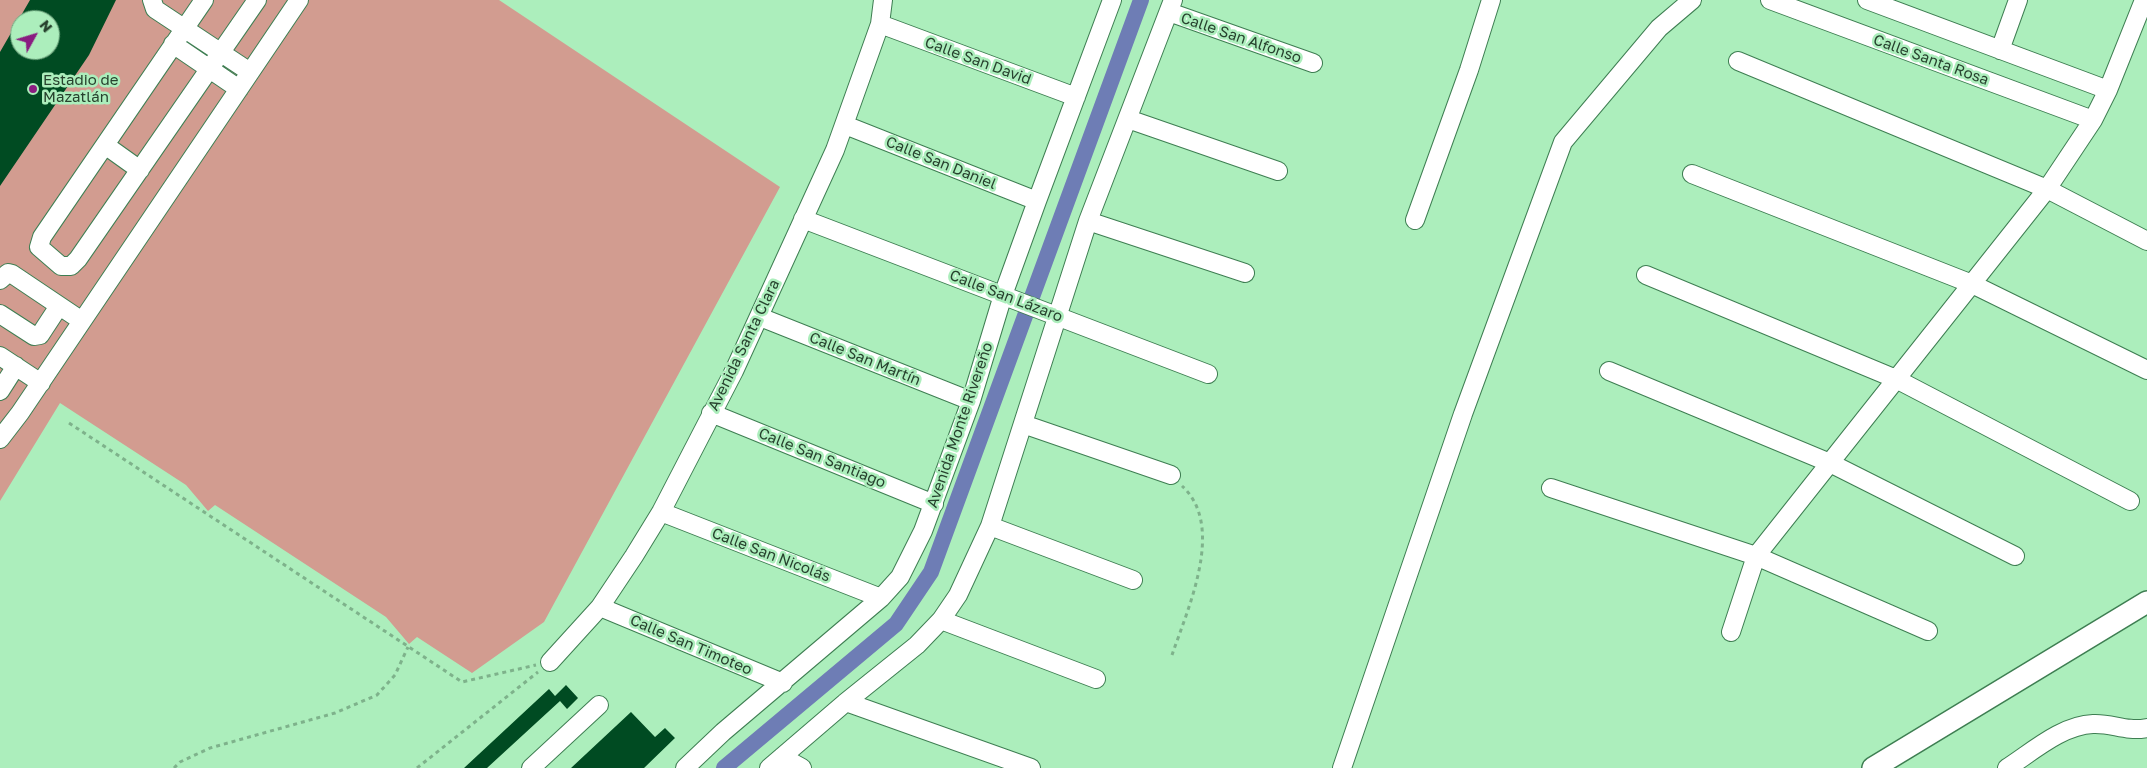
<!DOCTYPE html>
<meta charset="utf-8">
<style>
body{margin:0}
#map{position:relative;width:2147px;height:768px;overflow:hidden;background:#aceebc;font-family:"Golos Text",sans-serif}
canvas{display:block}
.north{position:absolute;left:10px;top:10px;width:50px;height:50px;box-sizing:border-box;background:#aceebc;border:1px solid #77a983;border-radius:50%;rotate:51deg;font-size:14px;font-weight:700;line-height:20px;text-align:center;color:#27422e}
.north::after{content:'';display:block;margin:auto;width:18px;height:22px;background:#8a1c81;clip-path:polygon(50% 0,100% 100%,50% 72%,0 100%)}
</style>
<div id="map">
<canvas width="2147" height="768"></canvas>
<div class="north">N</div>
</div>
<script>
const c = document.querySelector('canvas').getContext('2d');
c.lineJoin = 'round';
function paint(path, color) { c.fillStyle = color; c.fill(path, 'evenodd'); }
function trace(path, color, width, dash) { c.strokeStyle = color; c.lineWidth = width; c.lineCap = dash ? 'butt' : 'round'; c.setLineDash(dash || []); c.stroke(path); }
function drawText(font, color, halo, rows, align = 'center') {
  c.font = font + ' "Golos Text",sans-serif'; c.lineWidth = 5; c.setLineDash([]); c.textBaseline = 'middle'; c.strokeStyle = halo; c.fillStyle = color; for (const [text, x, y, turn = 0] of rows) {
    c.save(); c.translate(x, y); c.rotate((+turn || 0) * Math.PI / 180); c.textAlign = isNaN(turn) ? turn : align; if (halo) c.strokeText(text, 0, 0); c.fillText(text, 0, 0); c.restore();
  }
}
const green = new Path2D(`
 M0 0H499L780 187 544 622 472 673 417 637 409 644 386 617 215 505 208 511 186 485 60 403 0 501ZM20 20H50V50H20Z`);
const canal = new Path2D(`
 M724 768 896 624 931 572 1141 0`);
const building = new Path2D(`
 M30 0H116L89 55 0 186V52ZM20 20H50V50H20Z
 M566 685 578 698 567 709 560 701 487 768H464L549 689 555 696Z
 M631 712 655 737 665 728 675 738 644 768H571Z`);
const path = new Path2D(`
 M69 423 462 682 536 665
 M1172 655C1188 608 1226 526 1182 486
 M174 768 180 762 210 748 335 713 377 695 395 675 408 647
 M417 768 538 672`);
const minor = new Path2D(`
 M152 0 155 9 250 72
 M204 0 42 237 39 247 61 266H71L78 259 257 0
 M1770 0 2093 120
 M1867 0 2108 90
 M1169 12 1313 63
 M880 24 1076 97
 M173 44 239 89
 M2000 50 2018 0
 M1738 61 2047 189 2147 241
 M1128 119 1278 171
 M845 125 1037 201
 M105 145 140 170
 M1692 174 1972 284 2147 370
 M803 219 1208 374
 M1415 220 1469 70 1491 0
 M1088 221 1245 273
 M1646 275 1896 379 2130 501
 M0 280 8 273 12 274 82 321
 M0 314 34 336 40 335 59 306
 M760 317 971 401
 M0 356 41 383
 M1609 371 1830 463 2015 556
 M0 391 16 366
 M711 413 934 504
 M1023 424 1171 475
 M0 439 20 413 299 0
 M1551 488 1756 556 1928 631
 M661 512 881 598
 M990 526 1133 580
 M600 607 783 683
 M941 620 1096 679
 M1731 632 1756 556 2047 189 2093 120 2108 90 2144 0
 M550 662 600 607 634 556 661 512 734 371 835 150 880 24 883 0
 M846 702 1031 768
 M782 757 802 768
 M531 768 599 705
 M685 768 723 732 881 598 900 577 923 531 971 401 1003 295 1037 201 1112 0
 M769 768 846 702 917 645 941 620 958 595 990 526 1088 221 1173 0
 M1342 768 1463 414 1563 142 1659 28 1692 0
 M2007 768C2032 752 2062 725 2093 724 2113 723 2125 732 2147 728`);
const major = new Path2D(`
 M1873 768 2147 602`);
const markers = [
 [33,89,5,"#8a1c81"]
];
const streetNames = [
 ["Calle San Alfonso",1241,38,19],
 ["Calle Santa Rosa",1931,60,20],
 ["Calle San David",978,61,20],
 ["Calle San Daniel",941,163,22],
 ["Calle San Lázaro",1006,296,21],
 ["Avenida Santa Clara",744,345,-64],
 ["Calle San Martín",865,359,22],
 ["Avenida Monte Rivereño",960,425,-71],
 ["Calle San Santiago",822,458,22],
 ["Calle San Nicolás",771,555,21],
 ["Calle San Timoteo",691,645,23]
];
const poiNames = [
 ["Estadio de",43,80],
 ["Mazatlán",43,97]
];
paint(green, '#d29c90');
trace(canal, '#6e7db5', 16);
paint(building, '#004b22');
trace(minor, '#3e7e52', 20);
trace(major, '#3e7e52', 24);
trace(path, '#7eb28b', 3, [4, 4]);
trace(minor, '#fff', 18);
trace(major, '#fff', 21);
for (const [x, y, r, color] of markers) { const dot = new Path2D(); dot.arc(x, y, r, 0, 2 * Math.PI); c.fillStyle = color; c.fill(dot); trace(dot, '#aceebc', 2); }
drawText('15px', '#27422e', '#aceebc', streetNames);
drawText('15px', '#27422e', '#aceebc', poiNames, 'left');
</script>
